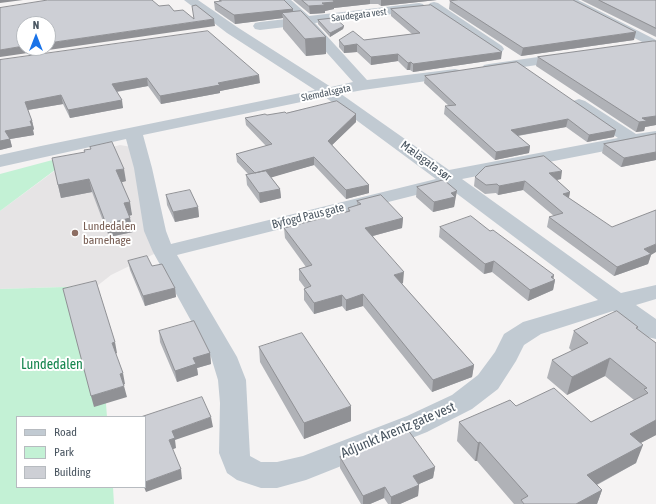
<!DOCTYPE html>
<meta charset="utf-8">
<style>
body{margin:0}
#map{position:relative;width:656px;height:504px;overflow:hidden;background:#f5f3f3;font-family:"Asap Condensed",sans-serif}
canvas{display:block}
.legend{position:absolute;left:16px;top:416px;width:130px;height:72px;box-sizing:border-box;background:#fff;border:1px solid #b7bbc0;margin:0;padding:5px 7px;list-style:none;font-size:12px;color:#4a5661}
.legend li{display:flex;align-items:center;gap:8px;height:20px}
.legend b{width:20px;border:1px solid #b7bbc0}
.north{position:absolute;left:16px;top:16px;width:40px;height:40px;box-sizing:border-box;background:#fff;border:1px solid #b7bbc0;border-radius:50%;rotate:0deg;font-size:11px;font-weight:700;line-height:16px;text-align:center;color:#4a5661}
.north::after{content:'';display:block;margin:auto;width:14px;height:18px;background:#1a73e8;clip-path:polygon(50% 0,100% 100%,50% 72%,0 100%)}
</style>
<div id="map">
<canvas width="656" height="504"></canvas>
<ul class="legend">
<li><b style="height:5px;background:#c1cad2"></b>Road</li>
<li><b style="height:11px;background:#c3f1d5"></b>Park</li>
<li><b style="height:11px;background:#cdcfd5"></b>Building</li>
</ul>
<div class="north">N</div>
</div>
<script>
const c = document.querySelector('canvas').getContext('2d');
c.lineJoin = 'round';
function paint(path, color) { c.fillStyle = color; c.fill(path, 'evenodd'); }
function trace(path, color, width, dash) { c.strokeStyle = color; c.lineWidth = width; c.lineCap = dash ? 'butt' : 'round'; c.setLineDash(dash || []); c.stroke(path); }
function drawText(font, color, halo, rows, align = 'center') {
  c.font = font + ' "Asap Condensed",sans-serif'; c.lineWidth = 4; c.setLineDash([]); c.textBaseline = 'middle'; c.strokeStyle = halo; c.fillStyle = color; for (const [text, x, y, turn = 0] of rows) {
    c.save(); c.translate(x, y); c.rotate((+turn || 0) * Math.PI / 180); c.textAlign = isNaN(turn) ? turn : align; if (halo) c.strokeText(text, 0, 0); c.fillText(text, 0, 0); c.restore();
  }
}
const education = new Path2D(`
 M120 145 132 147 154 254 111 275 97 286 0 289V211L72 158Z`);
const green = new Path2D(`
 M60 158H71L0 211V174Z
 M97 286 107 417H17V487H113L114 504H0V289Z`);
const minor = new Path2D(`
 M184 0H198L237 27 331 87 353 82 302 25 260 30 255 29 253 26 255 23 260 22 295 18 278 0H291L309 16 419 3 423 4 425 7 423 10 419 11 315 23 367 80 455 69 460 70 462 73 460 76 455 77 363 90 341 94 449 170 618 138 573 107 571 104 573 101 579 99 585 101 636 134 656 131V141L462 179 621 293 656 285V299L636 305 656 319V339L647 337 613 311 541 334 524 345 516 361 498 389 472 409 427 432 306 480 277 488H261L237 480 227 473 219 453 220 403 218 380 211 357 153 252 144 231 134 168 126 139 0 167V155L41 146 315 90 227 33ZM325 97 436 179 171 244 166 231 152 168 143 135ZM448 187 598 300 523 322 504 334 495 352 478 375 452 395 407 416 303 456 277 462H261L250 456 246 380 237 357 177 255Z
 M563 0H578L656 40V49L565 3Z
 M434 2 438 3 502 46 504 49 502 52 497 53 492 52 430 9 428 6 430 3Z
 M566 53 571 54 573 57 571 60 489 72 484 71 482 68 484 65 489 64Z`);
const wall = new Path2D(`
 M219 0H284L326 54 306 56 283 29V18L235 24 215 10 214 2 219 1Z
 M293 0H437L381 6 378 4H370L334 8V9L325 11V13L310 14Z
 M581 0H656V37Z
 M450 1 634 40 521 56 449 9Z
 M391 9 501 59 413 72 410 70H407L398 61 371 65 357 52 344 53 339 47V40H364L412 34 391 16Z
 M318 20 344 26 343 29 330 37 318 24Z
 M656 41V125L645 127 644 131 636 132 536 66 538 57Z
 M0 60 260 83 220 91V93L161 104 148 86 117 92 123 108 70 118 63 104 28 110 32 121 34 129 33 130 34 135 10 139 12 147 0 150Z
 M517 62 614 137 587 142 566 127 518 136 530 146 529 153 495 160 444 114 445 106H449L424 83 425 76Z
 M286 113 356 122 332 145 369 185V193L346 199 314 165 271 177 280 189 281 198 260 203 247 185 246 175H249L237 162 236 154 266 146 246 125 245 118Z
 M656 134V160L621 167 602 153 604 144Z
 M90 147 126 181 122 182 132 215 129 216 133 232 109 237 92 192 61 198 58 185 84 152 91 149Z
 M475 177 561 179 557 180 570 192 569 198 651 255 648 264 614 276 547 227 549 217 554 216 523 190 498 195 496 193 485 194 474 186Z
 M417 187 455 201 454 207 433 212 416 197Z
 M166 195 198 207 199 217 175 222 167 205Z
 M357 201 403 218 402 228 373 236 403 283 402 284 474 365 472 377 432 392 363 306 346 311 342 306 314 314 304 300V289L305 288 299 280V269L306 267 285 238 284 228 348 211V208L357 205Z
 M440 227 490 231 554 275 553 278 555 280 553 290 528 301 492 272 484 274 439 237Z
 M128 261 175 288 176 297 145 306 130 270Z
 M638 327 637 329 656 343V435L640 443 636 463 597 485 602 490 597 504H514L477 461H475L457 441 459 422 516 406 591 422 634 400 605 376 567 395 547 378 552 360 572 351 569 348 574 331Z
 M159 331 210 353 211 364 197 368 198 375 177 382 160 342Z
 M259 347 351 421 304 439 260 362Z
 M340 457 435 467 433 478 419 484V485L418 496 400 504H388L384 498 370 504H361L340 468Z`);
const shadedWall = new Path2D(`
 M0 0H23L0 3Z
 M336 0H370V4L334 8V9L325 11V13L310 14 309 6Z
 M381 0H437L381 6Z
 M293 9V17L282 13 283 18 235 24 234 15Z
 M214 19 215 26 0 57V50L24 46V48H48V43Z
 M344 26 343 29 330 37V33Z
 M636 32 634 40 521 56 523 48Z
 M326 37V54L306 56 305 39Z
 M357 44V52L344 53V46Z
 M502 52 501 59 413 72V64Z
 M398 54V61L371 65V57Z
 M411 62 410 70H407L408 63Z
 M259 75 260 83 220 91V93L161 104 160 96 218 83Z
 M147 78 148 86 114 92 112 84Z
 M61 95 63 104 27 110 25 102Z
 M122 100 123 108 70 118 68 110Z
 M356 114V122L328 149V141Z
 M656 116V125L645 127 644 131 636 132 639 122 642 118Z
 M568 119 566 127 510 137 511 130Z
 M30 121H32L34 129 33 130 34 135 10 139 12 147 0 150V141L5 131Z
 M616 130 614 137 587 142 589 135Z
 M530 146 529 153 495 160 496 152Z
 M656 152V160L621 167 624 158Z
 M314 157V165L256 182 255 173Z
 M124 169 126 181 119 183 116 170Z
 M562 171 561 179 547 182 549 173Z
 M89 179 92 192 61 198 58 185Z
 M525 181 523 190 498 195 499 186Z
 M369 185V193L346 199V190Z
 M280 189 281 198 260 203 259 193Z
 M457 191 454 207 433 212 434 202 451 193Z
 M570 192 568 201 563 194Z
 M130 202 132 215 126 216 124 203Z
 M198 207 199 217 175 222 173 212Z
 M130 218 133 232 109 237 106 224Z
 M403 218 402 228 365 238V228Z
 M656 244V252L651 255 648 264 614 276 617 267 644 249Z
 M494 261 492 272 484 274 485 264Z
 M404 272 403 283 393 286 394 275Z
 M554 275 553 281 555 280 553 290 528 301 530 290 551 277Z
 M175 288 176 297 145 306 143 296Z
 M363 294V306L346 311V300Z
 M342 295V306L314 314V303Z
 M115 342 117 353 115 354 112 343Z
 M210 353 211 364 197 368 198 375 177 382 175 371 193 358Z
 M610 358 605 376 567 395 572 377Z
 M474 365 472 377 432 392 433 380Z
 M123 373 125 384 123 385 120 374Z
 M124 386 127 397 94 407 91 396Z
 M351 406V421L304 439V423Z
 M211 417 213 427 175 440 176 448 171 450 169 440 172 431Z
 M656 420V435L624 452 630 434Z
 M480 442 477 461H475L478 443Z
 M643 445 636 463 581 493 587 475Z
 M435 467 433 478 412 487 413 476Z
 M181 469 182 479 146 492 144 487H145V482Z
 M419 485 418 496 400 504H391V497Z
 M385 487 384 498 370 504H363V496Z
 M602 490 597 504H576Z`);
const building = new Path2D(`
 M48 0H152L159 6 169 5 174 11 183 10 194 19 192 6 196 5 214 19 48 43V24H24V46L0 50V8Z
 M220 0H284L293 9 234 15 214 2 221 1Z
 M302 0H336H333L334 2 322 3 325 5 309 6Z
 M459 0H573L636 32 523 48 450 1Z
 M599 0H656V28Z
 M431 5 502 52 413 64 411 62 408 63 398 54 371 57 357 44 344 46 339 40 353 31 364 40 420 33 391 9Z
 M301 11 326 37 305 39 282 13Z
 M335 18 344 26 330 33 318 20Z
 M208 31 259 75 218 83 220 85 160 96 147 78 112 84 122 100 68 110 61 95 25 102 32 121H30L32 126 5 131 10 139 0 141V60Z
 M653 41H656V116L642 118 647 121 639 122 538 57Z
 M517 62 616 130 589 135 568 119 511 130 530 146 496 152 445 106 456 105 425 76Z
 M337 101 356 114 328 141 369 185 346 190 314 157 255 173 236 154 272 144 245 118 265 114 267 115 285 112 286 113Z
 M656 134V152L624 158 604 144Z
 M112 142 124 169 116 170 130 202 124 203 130 218 106 224 89 179 58 185 52 158 85 152 84 150 91 149 90 147Z
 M544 156 562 171 549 173 570 192 563 194 612 227 656 210V244L644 249 651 254 617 267 549 217 563 213 525 181 499 186 497 184 486 185 475 177 485 167Z
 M266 171 280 189 259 193 246 175Z
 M444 180 457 191 451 193 455 197 434 202 417 187Z
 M190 190 198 207 173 212 166 195Z
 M381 195 403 218 365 228 404 272 394 275 474 365 433 380 363 294 346 300 342 295 314 303 304 289 311 286 299 269 312 265 284 228 350 211 348 208 361 204 357 201Z
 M471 216 490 231 493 230 554 275 551 277 555 280 530 290 494 261 485 264 440 227Z
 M147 256 152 266 162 264 175 288 143 296 128 261Z
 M96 281 115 342 112 343 123 373 120 374 124 386 91 396 63 289Z
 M617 311 638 327 636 328 656 343V420L630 434 643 445 587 475 602 490 576 504H524L521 500 528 496 480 442 478 443 459 422 510 400 516 406 554 388 591 422 648 393 644 389 647 388 610 358 572 377 552 360 588 343 574 331Z
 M194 321 210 353 193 358 196 364 175 371 159 331Z
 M302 333 351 406 304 423 259 347Z
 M202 397 211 417 172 431 175 438 169 440 181 469 145 482V417H141Z
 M408 430 435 467 413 476 419 485 391 497 385 487 363 496 340 457Z`);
const markers = [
 [75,233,4,"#8d6e63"]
];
const farStreetnames = [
 ["Saudegata vest",359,15,-7],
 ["Slemdalsgata",326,93,-12]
];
const streetNames = [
 ["Mælagata sør",426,161,36],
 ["Byfogd Paus gate",308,216,-14]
];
const educationNames = [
 ["Lundedalen",83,226],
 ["barnehage",83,240]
];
const nearParknames = [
 ["Lundedalen",52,365]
];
const nearStreetnames = [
 ["Adjunkt Arentz gate vest",398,430,-23]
];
paint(education, '#e6e4e5');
paint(green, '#c3f1d5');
paint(minor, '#c1cad2');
paint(wall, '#b0b2b7');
paint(shadedWall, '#909195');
paint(building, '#cdcfd5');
trace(building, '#909195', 1);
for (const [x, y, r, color] of markers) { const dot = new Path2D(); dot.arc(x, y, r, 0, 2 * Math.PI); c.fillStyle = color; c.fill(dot); trace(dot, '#fff', 1.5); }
drawText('10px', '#4a5661', '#fff', farStreetnames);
drawText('12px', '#4a5661', '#fff', streetNames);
drawText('12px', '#785e54', '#fff', educationNames, 'left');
drawText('14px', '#17864f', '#fff', nearParknames);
drawText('14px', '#4a5661', '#fff', nearStreetnames);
</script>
